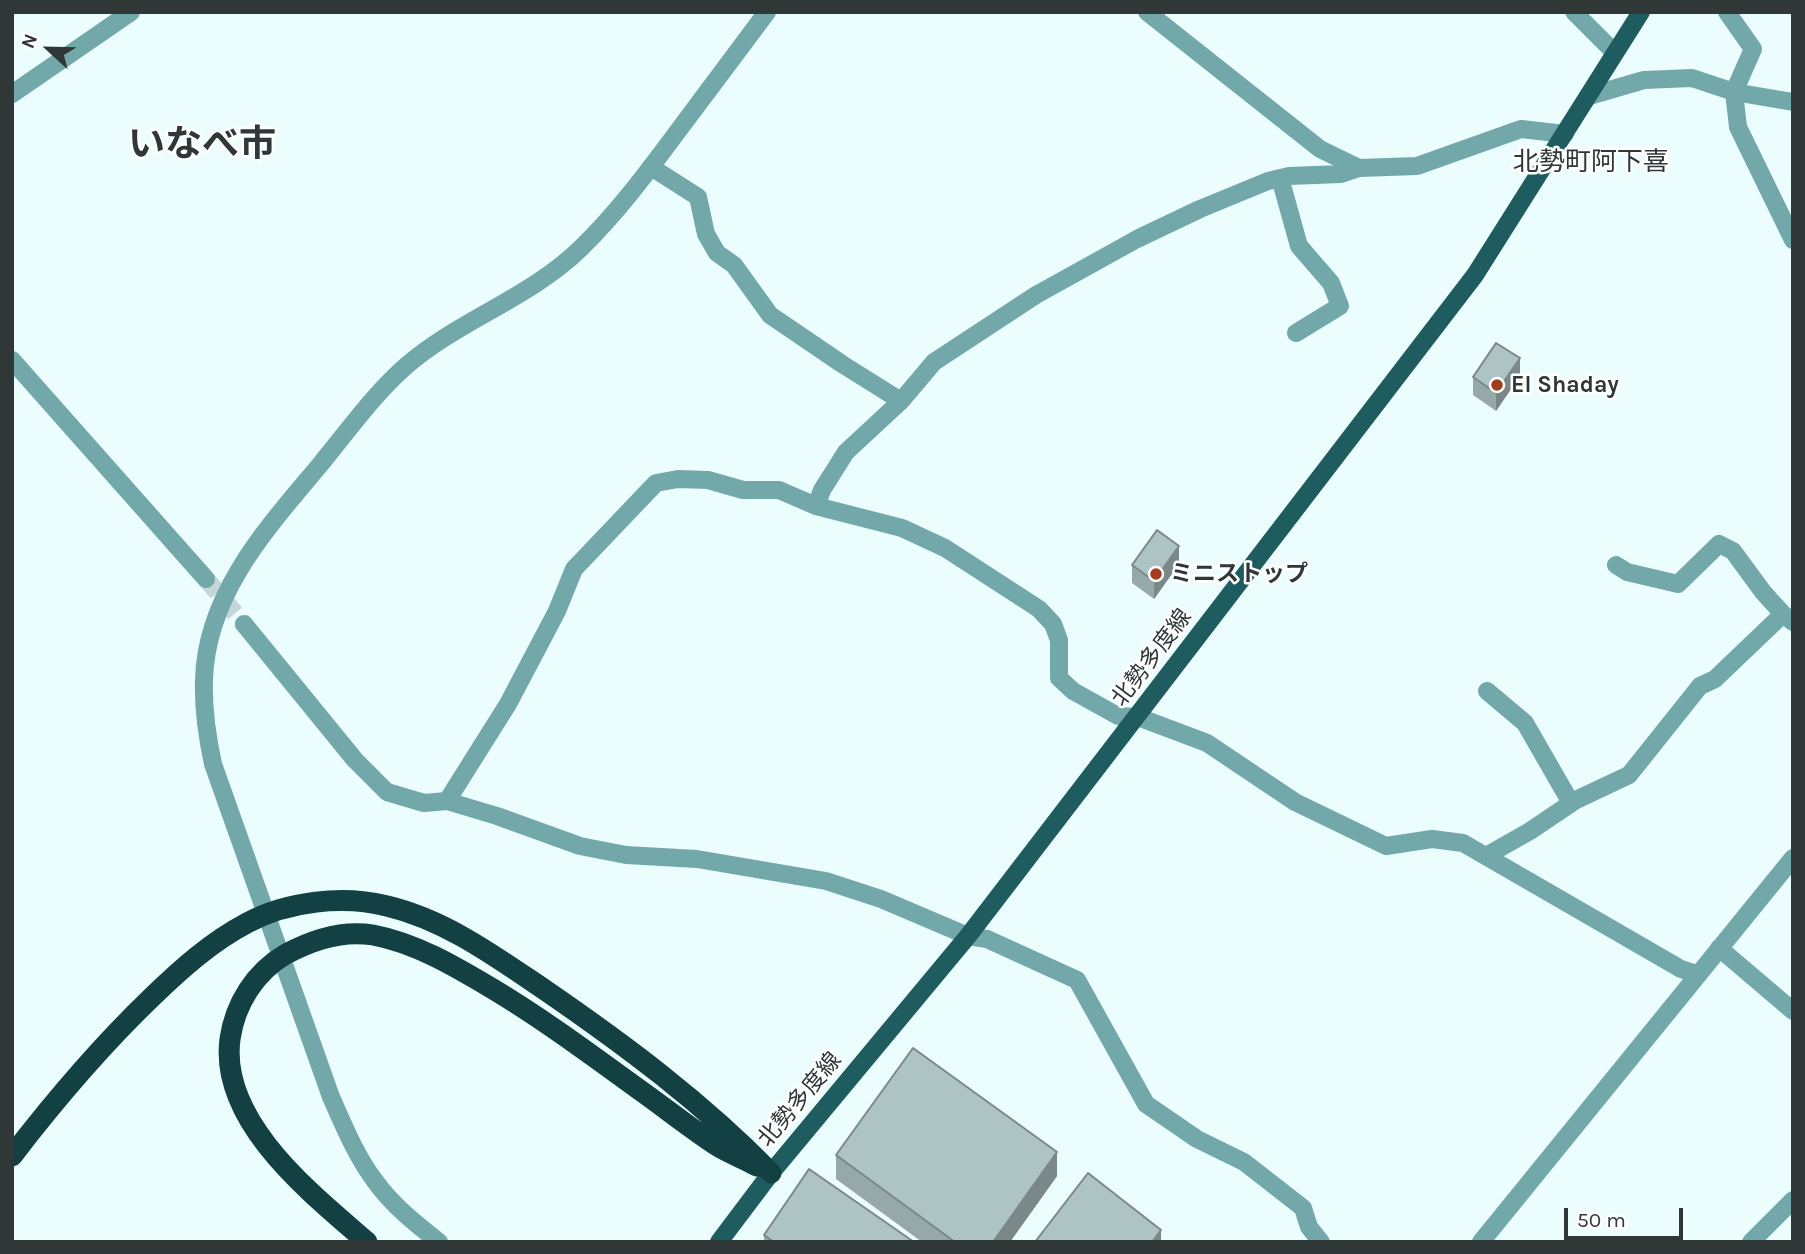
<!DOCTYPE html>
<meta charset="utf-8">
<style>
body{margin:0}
#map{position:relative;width:1805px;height:1254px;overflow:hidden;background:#ecfdfe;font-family:Karla,sans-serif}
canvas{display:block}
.frame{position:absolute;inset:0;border:14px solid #2f3737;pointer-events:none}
.north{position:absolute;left:14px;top:14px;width:70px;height:70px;-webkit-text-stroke:5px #fff;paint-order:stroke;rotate:292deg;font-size:19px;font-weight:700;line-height:28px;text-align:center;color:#2f3737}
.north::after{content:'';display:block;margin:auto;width:24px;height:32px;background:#2f3737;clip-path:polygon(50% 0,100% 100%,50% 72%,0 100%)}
.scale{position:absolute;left:1564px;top:1208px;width:119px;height:32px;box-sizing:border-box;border:4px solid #2f3737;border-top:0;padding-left:9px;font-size:21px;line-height:24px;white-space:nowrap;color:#2f3737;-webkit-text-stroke:5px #fff;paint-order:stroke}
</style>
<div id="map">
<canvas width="1805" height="1254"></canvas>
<div class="frame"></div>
<div class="north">N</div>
<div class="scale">50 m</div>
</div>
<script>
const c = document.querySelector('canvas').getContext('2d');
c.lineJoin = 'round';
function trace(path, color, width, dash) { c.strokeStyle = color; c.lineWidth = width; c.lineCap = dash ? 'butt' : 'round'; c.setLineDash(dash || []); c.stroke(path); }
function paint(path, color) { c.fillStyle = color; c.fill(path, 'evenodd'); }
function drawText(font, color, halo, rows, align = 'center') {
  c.font = font + ' Karla,"Noto Sans JP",sans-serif'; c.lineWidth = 5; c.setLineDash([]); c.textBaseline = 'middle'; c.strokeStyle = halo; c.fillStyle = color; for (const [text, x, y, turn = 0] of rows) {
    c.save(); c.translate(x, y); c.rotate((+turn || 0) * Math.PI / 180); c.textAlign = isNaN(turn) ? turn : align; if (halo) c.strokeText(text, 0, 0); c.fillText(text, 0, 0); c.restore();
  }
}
const minorTunnel = new Path2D(`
 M206 579 244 624`);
const minor = new Path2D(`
 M1147 12 1320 149 1359 168
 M1574 12 1615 53
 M1727 12 1753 49 1734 92 1738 127 1793 240
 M12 94 131 12
 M1589 96 1644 80 1692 78 1734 92 1793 102
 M651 167 698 197 706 234 717 253 734 265 770 315 842 364 901 401
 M1280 178 1299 246 1331 283 1340 306 1296 333
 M12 360 206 579
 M816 506 822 490 846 452 901 401 934 362 1036 295 1137 239 1200 209 1268 181 1289 176 1341 174 1359 168 1417 166 1521 129 1565 134
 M1616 565 1627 572 1678 584 1719 544 1733 551 1763 592 1783 614
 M244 624 355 760 387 792 424 803 447 801 497 816 580 846 626 855 697 859 826 881 881 899 968 936 987 939 1077 980 1146 1104 1197 1139 1244 1162 1303 1208 1309 1227 1321 1242
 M1487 691 1525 723 1571 803
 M447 801 508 704 557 611 574 569 656 483 678 479 708 480 743 490H779L816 506 902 528 945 548 1039 609 1053 624 1059 640V678L1073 691 1118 716 1138 717 1207 743 1295 802 1386 846 1432 839 1463 843 1681 969 1697 974
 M1486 856 1530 831 1576 800 1629 775 1700 686 1715 679 1783 614 1793 622
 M1719 948 1793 1011
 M1481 1242 1793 858
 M1751 1242 1793 1200`);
const tertiary = new Path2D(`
 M439 1242C416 1224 392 1205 375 1181 356 1156 344 1126 331 1097L213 764C207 736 203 708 204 680 206 594 267 528 319 466 347 432 373 395 406 366 459 320 530 298 581 248 616 214 646 174 675 135 706 94 736 53 767 12`);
const primary = new Path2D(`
 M719 1242 771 1173 968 936 1475 275 1641 12`);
const motorway = new Path2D(`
 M12 1156C55 1100 100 1047 152 997 181 969 211 942 247 923 288 901 343 895 387 906 446 920 496 957 545 990 625 1045 703 1103 771 1173
 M367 1242C312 1194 219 1122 230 1039 235 1004 255 972 286 954 312 940 343 930 373 935 416 943 456 967 493 989 543 1019 590 1054 637 1088 664 1107 691 1129 719 1147 731 1154 744 1159 757 1166`);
const wall = new Path2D(`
 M1520 376 1496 411 1473 395V377Z
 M1179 564 1154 599 1132 583V565Z
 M836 1155 1057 1176 1010 1242H922L836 1179Z
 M764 1235 914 1242H764Z`);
const shadedWall = new Path2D(`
 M1520 358V376L1496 411V393Z
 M1179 546V564L1154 599V581Z
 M1057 1152V1176L1010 1242H993Z
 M1161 1230V1242H1152Z`);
const building = new Path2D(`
 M1496 343 1520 358 1496 393 1473 377Z
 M1157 530 1179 546 1154 581 1132 565Z
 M913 1048 1057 1152 993 1242H955L836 1155Z
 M809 1169 914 1242H774L764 1235Z
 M1088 1173 1161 1230 1152 1242H1035Z`);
const markers = [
 [1497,385,7,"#a43d1e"],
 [1156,574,7,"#a43d1e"]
];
const poiNames = [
 ["El Shaday",1511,385],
 ["ミニストップ",1170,574]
];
const streetNames = [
 ["北勢多度線",1152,658,-53],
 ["北勢多度線",800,1100,-50]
];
const quarterNames = [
 ["北勢町阿下喜",1591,163]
];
const townNames = [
 ["いなべ市",202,145]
];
trace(minorTunnel, '#c6d5d6', 18, [18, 9]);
trace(minor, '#73a8aa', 18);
trace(tertiary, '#73a8aa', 18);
trace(primary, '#1e5c60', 18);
trace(motorway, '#124043', 21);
paint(wall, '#96a8a9');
paint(shadedWall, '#7a8889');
paint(building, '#aec3c4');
trace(building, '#7a8889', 2);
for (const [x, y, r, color] of markers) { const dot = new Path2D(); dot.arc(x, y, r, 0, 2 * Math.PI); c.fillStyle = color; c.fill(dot); trace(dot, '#fff', 2.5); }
drawText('bold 23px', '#2f3737', '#fff', poiNames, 'left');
drawText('23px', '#2f3737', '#fff', streetNames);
drawText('26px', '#2f3737', '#fff', quarterNames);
drawText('bold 37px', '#2f3737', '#fff', townNames);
</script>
